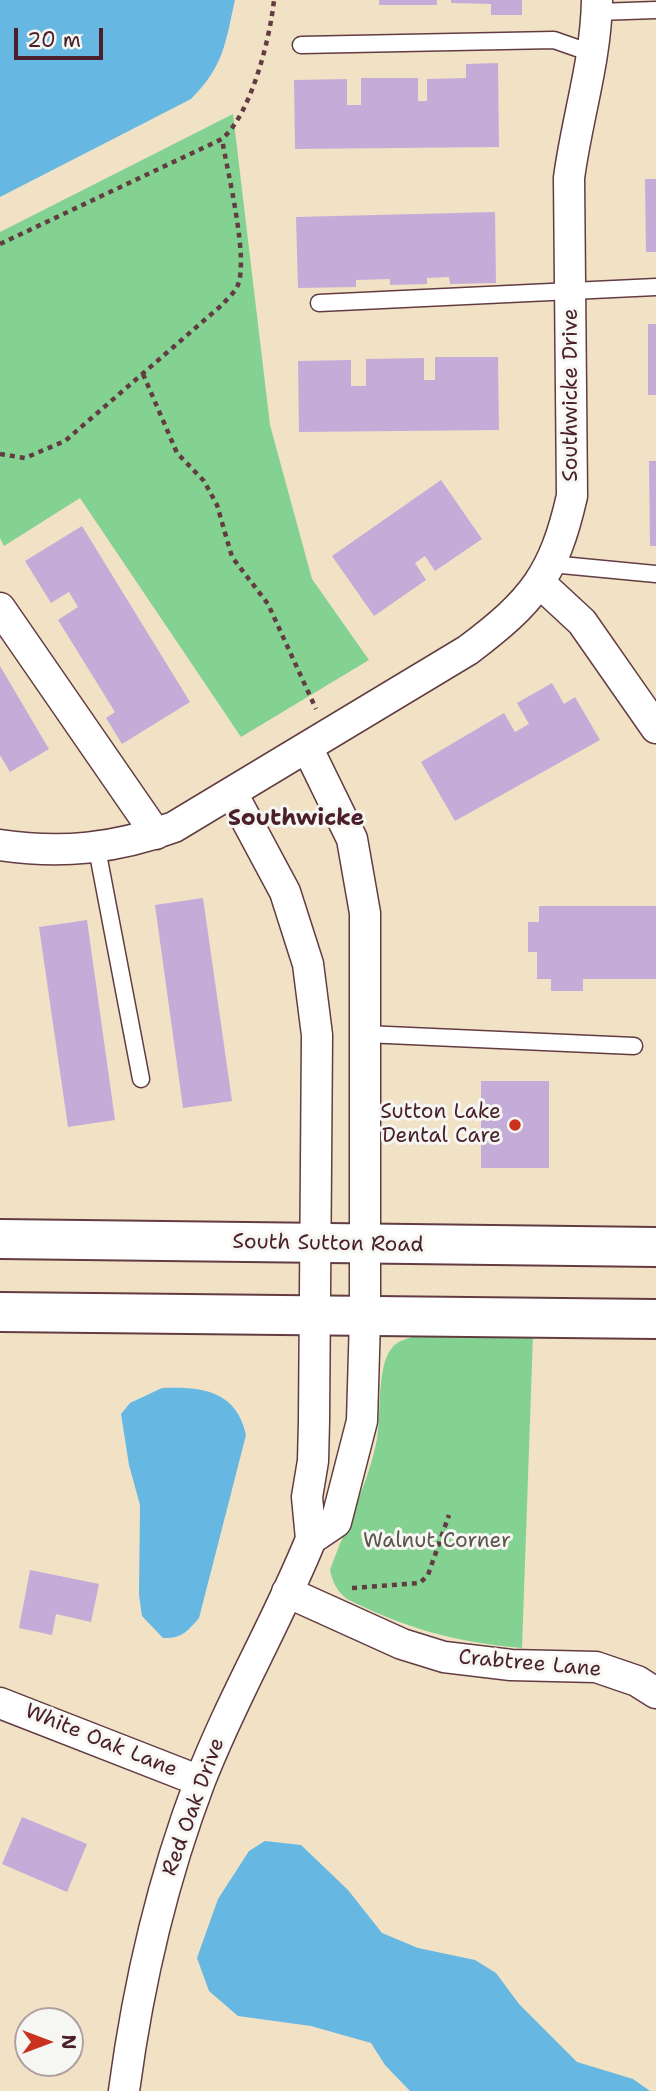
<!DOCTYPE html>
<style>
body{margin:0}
#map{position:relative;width:656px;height:2091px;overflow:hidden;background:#f1e1c5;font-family:"Shantell Sans",sans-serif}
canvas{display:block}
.north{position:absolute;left:14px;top:2007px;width:70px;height:70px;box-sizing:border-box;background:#f6f6f2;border:2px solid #b1a0a2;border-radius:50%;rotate:90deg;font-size:19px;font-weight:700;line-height:28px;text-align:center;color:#4a1f2b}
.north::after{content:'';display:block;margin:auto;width:24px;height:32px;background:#c8321e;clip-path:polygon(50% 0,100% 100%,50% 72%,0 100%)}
.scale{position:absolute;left:14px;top:28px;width:89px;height:32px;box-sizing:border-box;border:4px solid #4a1f2b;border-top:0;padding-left:9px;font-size:21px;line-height:24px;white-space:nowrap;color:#4a1f2b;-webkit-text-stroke:5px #f6f6f2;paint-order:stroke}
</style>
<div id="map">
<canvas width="656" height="2091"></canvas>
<div class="north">N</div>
<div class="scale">20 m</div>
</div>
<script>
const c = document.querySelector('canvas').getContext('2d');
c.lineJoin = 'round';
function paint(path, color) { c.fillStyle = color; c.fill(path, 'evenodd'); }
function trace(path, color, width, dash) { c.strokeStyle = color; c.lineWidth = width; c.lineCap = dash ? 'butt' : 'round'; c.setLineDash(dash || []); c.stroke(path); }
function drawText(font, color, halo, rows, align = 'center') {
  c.font = font + ' "Shantell Sans",sans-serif'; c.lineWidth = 6; c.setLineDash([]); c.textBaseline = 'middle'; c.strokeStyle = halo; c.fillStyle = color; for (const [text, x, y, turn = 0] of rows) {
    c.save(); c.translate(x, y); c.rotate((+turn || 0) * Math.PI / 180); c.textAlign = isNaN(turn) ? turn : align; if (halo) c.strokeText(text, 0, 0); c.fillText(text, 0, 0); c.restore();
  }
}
const green = new Path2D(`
 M233 114 270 425 312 579 369 660 241 737 80 498 4 546 0 538V232Z
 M424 1334 533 1335 522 1648C454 1642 408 1629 347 1599 336 1590 333 1583 330 1570 346 1526 368 1485 377 1439 381 1416 377 1367 391 1349 398 1339 413 1337 424 1334Z`);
const water = new Path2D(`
 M0 0H235C225 44 224 66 191 99L0 197Z
 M162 1388C202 1387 236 1390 246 1435L199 1618C188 1631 181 1639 163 1638L142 1616 139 1595 140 1505 129 1465 121 1414 130 1403Z
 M265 1841 301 1845 348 1890 382 1933 418 1948 475 1960 496 1973 519 2004 577 2062 633 2079 650 2091H410L385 2065 371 2043 311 2026 238 2016 209 1991 197 1958 218 1899 249 1851Z`);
const building = new Path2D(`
 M379 0H437V5H379Z
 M451 0H522V15H491V4L451 3Z
 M498 63 499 147 295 149 294 80 347 79V105H361V78H418V101H427V79L466 78V64Z
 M645 179H656V252H646Z
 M495 212 496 283 450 284 449 277 427 278V284L390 285V279L356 280V287L298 288 296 217Z
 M648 324H656V395H648Z
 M435 357H498L499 430 299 432 298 361 351 360V386H366V359L424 358V380H435Z
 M649 461H656V546H650Z
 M441 480 482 539 435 571 425 556 415 563 426 580 374 616 332 556Z
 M82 526 190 702 122 744 106 718 115 712 58 620 78 607 69 592 51 603 25 561Z
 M0 666 49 749 10 772 0 755Z
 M552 683 564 704 575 697 600 740 455 821 421 762 504 713 515 732 529 724 517 703Z
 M203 898 232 1101 183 1108 155 905Z
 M539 906H656V979H583V991H551V979H537V952H528V922H539Z
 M87 920 115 1120 68 1127 39 927Z
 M481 1081H549V1168H481Z
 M30 1570 99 1584 91 1622 56 1614 52 1635 19 1628Z
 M22 1817 87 1844 67 1892 2 1864Z`);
const path = new Path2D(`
 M0 244 222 139C251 114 270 39 274 0
 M143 374 177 453 204 481 217 505 232 557 268 604 316 709
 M0 454 25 458 65 441 223 304C227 299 234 293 237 287 250 262 227 170 222 139
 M352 1588 420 1583 428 1575 449 1515`);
const service = new Path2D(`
 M597 12 656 10
 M301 45 554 40 594 54
 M319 303 656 287
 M551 564 656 574
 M97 849 141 1079
 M365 1034 634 1046`);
const minor = new Path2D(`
 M541 584 582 622 656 728
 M0 608 156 834
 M307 747 352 839 365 913V1318L362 1421 336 1522 311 1539
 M0 845C61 854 115 849 174 827L468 650C533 601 554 575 572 496L569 178C577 118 596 61 597 0
 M287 1592 402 1644 444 1657 511 1665 596 1667 637 1681 656 1693
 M0 1703 200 1781
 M124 2091C138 1985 162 1881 200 1781 232 1698 278 1621 311 1539L307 1497 313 1461 314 1421 317 1035 308 964 285 892 232 793`);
const primary = new Path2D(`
 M0 1239 656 1247
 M0 1312 656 1319`);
const markers = [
 [515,1125,7,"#c8321e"]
];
const streetNames = [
 ["Southwicke Drive",572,395,-90],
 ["South Sutton Road",328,1244,1],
 ["Crabtree Lane",530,1664,5],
 ["White Oak Lane",101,1741,22],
 ["Red Oak Drive",194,1807,-70]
];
const poiNames = [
 ["Sutton Lake",501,1113],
 ["Dental Care",501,1137]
];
const parkNames = [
 ["Walnut Corner",437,1542]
];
const neighbourhoodNames = [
 ["Southwicke",296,819]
];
paint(green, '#83d292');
paint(water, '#66b7e1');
paint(building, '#c4acd9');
trace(service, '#633c42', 19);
trace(minor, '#633c42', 33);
trace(primary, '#633c42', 42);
trace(path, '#633c42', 4.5, [5, 5]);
trace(service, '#fff', 16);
trace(minor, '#fff', 30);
trace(primary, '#fff', 38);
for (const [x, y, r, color] of markers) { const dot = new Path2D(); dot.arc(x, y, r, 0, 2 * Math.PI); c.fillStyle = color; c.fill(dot); trace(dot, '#f6f6f2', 2.5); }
drawText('21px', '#4a1f2b', '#f6f6f2', streetNames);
drawText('21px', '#4a1f2b', '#f6f6f2', poiNames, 'right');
drawText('21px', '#5b554a', '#f6f6f2', parkNames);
drawText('bold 23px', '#4a1f2b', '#f6f6f2', neighbourhoodNames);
</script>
